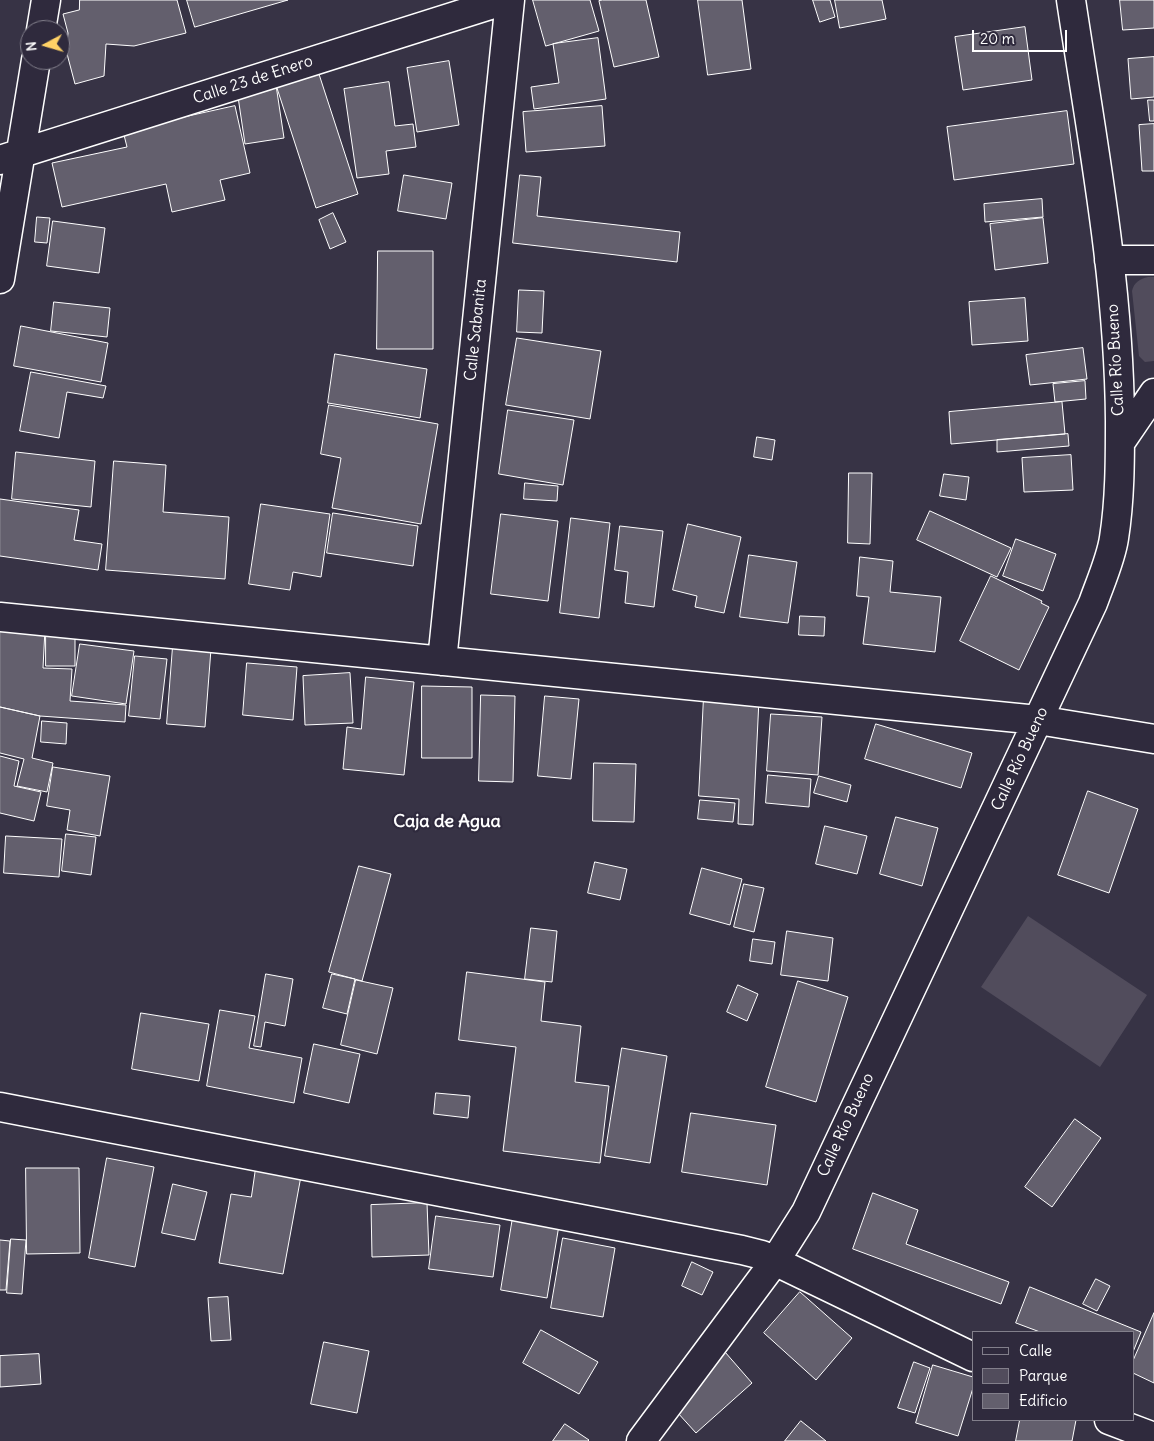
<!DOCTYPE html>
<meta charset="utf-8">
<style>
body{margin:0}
#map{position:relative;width:1154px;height:1441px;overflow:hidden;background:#373345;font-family:Delius,sans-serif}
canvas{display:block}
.legend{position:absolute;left:972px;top:1331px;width:162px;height:90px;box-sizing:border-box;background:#2f2a3d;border:1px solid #827f8b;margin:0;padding:6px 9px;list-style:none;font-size:15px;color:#fff}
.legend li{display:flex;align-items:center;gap:10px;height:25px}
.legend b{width:25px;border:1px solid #827f8b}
.north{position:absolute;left:20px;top:20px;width:50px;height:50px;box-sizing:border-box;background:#2f2a3d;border:1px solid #827f8b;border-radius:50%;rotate:264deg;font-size:14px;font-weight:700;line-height:20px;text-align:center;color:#fff}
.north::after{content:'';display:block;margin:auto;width:18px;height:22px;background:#ffd166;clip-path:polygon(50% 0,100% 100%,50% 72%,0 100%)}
.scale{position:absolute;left:972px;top:30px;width:95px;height:22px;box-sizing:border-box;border:2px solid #fff;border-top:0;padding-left:6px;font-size:15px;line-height:18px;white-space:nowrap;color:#fff;-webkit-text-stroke:4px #2f2a3d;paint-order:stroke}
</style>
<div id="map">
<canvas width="1154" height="1441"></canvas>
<ul class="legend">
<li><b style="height:6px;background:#2f2a3d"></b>Calle</li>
<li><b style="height:14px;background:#514c5c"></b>Parque</li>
<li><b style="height:14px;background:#635f6d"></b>Edificio</li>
</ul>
<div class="north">N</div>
<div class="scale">20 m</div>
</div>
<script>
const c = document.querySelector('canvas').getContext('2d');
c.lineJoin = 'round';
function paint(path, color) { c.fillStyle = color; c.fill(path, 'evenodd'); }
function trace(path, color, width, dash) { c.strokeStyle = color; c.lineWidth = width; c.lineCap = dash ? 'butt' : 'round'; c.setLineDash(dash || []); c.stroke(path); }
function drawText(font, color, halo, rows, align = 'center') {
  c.font = font + ' Delius,sans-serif'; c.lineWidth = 4.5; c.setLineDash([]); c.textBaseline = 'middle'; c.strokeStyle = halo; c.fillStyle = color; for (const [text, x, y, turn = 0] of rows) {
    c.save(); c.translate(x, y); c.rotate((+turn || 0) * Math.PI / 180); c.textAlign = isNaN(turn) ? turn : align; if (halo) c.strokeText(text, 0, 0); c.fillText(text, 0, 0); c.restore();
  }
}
const green = new Path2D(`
 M1148 277H1154V361L1145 362 1139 356 1132 291C1134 282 1140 279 1148 277Z
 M1028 916 1147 995 1100 1067 981 987Z`);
const building = new Path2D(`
 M80 0H177L186 33 134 46 106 44 104 76 75 84 66 50 68 33 63 14 79 10Z
 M187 0H288L195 27Z
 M533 0H590L599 31 546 46Z
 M603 0H646L659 57 614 67 599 1Z
 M698 0H742L751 69 708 75Z
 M813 0H830L835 17 820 22Z
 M835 0H882L886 19 840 28Z
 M1120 0H1154V28L1123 30Z
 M1025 27 1032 80 963 90 955 37Z
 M598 38 606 99 534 109 531 87 559 83 553 44Z
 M1154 57V97L1131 99 1128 59Z
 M449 61 459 125 417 132 407 68Z
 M317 68 358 194 316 208 275 82Z
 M389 82 395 126 413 124 416 147 386 151 389 174 357 178 344 89Z
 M276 85 284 138 245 144 237 90Z
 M1148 100H1154V121H1150Z
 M235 106 250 173 220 180 225 200 172 212 166 184 62 207 52 163 127 147 123 131Z
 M602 106 605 146 526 152 523 112Z
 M1067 111 1074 164 954 180 947 127Z
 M1154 124V171H1142L1139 125Z
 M404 175 452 183 446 219 398 211Z
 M520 175 541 177 537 216 680 232 677 262 513 243Z
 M1042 199 1043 217 985 222 984 204Z
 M333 213 346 242 330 249 319 220Z
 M37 217 50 218 47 243 35 242Z
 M1043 218 1048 263 995 270 990 224Z
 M53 221 105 228 99 273 47 266Z
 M378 251H433V349H377Z
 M519 290 544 291 542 333 517 332Z
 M1025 298 1028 341 972 345 969 302Z
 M54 302 110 308 107 337 51 331Z
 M21 326 108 343 101 382 14 366Z
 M517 338 601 351 590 419 506 405Z
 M1083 348 1087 379 1030 385 1026 355Z
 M335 354 427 369 420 418 328 403Z
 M31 372 106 386 103 398 67 392 59 438 20 431Z
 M1085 381 1086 399 1055 402 1053 384Z
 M1062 402 1065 434 951 444 949 412Z
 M329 405 438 424 421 524 332 508 341 458 321 454Z
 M508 410 574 420 563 485 499 474Z
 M1068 434 1069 446 997 452V440Z
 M757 437 775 440 772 460 754 457Z
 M16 452 95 461 91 507 12 499Z
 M1071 455 1073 490 1024 492 1022 458Z
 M114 461 166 465 163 512 229 517 225 579 106 570Z
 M849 473H872L870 544 848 543Z
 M944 474 969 477 966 500 940 496Z
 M525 483 558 486 557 501 524 499Z
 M0 499 79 510 74 540 102 544 98 570 0 556Z
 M261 504 330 514 321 577 293 572 290 590 249 584Z
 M930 511 1011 548 997 577 917 540Z
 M333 513 418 526 413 566 327 553Z
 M501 514 558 521 548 601 491 594Z
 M571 518 610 523 599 618 560 613Z
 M688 524 741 537 724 613 695 607 697 596 673 590Z
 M620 526 663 531 654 607 625 603 628 572 615 570Z
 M1016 539 1056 554 1043 591 1003 576Z
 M749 555 797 562 788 623 740 617Z
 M860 557 893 561 890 592 941 597 935 652 863 644 869 597 857 596Z
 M991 576 1042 601 1041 603 1049 607 1019 670 960 641Z
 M800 616 825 617 824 636 799 635Z
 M0 622 45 629 43 668 72 669 70 701 126 705 125 722 40 716 0 707Z
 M46 634H75V666H46Z
 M80 644 134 651 126 704 72 696Z
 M173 646 211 649 205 727 167 724Z
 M135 656 167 659 160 719 129 716Z
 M247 663 297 667 293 720 243 715Z
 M350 673 353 723 305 725 303 676Z
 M366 677 414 682 404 775 343 769 347 727 361 729Z
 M422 686 472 687V758H422Z
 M481 695 515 696 513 782 479 781Z
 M545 696 579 699 571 779 538 776Z
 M704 696 759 699 753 825 738 824 739 799 699 796Z
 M0 707 40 716 32 758 53 763 47 792 17 786 24 759 0 753Z
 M771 714 822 717 818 775 767 771Z
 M42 721 67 723 66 744 41 742Z
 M876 724 972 753 961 788 865 759Z
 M0 756 19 761 14 786 41 792 34 821 0 813Z
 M594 763 636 764 634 822 593 821Z
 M53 767 110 776 100 836 67 830 70 810 47 806Z
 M768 775 811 779 809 807 766 803Z
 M819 776 851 785 847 802 814 793Z
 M1088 791 1138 809 1109 893 1058 875Z
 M700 800 735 803 733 822 698 819Z
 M896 817 938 828 922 886 880 874Z
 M825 826 867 836 857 874 816 864Z
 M66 834 96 837 91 875 62 871Z
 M6 836 62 839 59 877 4 873Z
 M595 862 627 869 620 900 588 893Z
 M359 866 391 874 362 981 329 972Z
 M702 868 742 879 730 925 690 914Z
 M744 884 764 888 754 932 734 927Z
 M531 928 557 931 552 982 525 979Z
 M787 931 833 938 828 981 781 975Z
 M753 939 775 942 772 964 750 961Z
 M467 972 545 982 541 1021 581 1026 575 1082 609 1086 600 1163 503 1151 516 1047 459 1040Z
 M266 974 293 979 285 1026 265 1022 261 1047 254 1046Z
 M332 974 355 979 347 1014 323 1008Z
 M356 980 393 988 377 1054 341 1045Z
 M798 981 848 997 816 1102 766 1087Z
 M738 985 758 994 747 1021 727 1012Z
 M220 1010 255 1016 249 1048 302 1058 294 1103 207 1086Z
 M141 1013 209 1024 199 1081 132 1069Z
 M314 1044 360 1054 349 1103 304 1093Z
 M622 1048 667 1056 650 1163 605 1156Z
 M436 1093 470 1096 468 1118 434 1114Z
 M691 1113 776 1125 767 1185 682 1172Z
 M1075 1119 1101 1138 1052 1207 1025 1187Z
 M107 1158 154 1167 135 1267 89 1258Z
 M26 1168H79L80 1253 27 1254Z
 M256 1168 301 1176 283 1274 219 1263 231 1194 251 1197Z
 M173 1184 207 1192 195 1240 162 1233Z
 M873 1193 918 1210 906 1244 1009 1282 1001 1304 853 1249Z
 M427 1203 429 1255 372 1257 371 1205Z
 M436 1216 500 1225 493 1277 429 1269Z
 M513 1217 559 1225 547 1298 501 1290Z
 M563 1238 615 1248 603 1317 551 1308Z
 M11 1239 26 1240 22 1294 7 1293Z
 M0 1240 10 1241 6 1290H0Z
 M692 1262 713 1272 702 1295 682 1286Z
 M1096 1279 1110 1286 1097 1311 1083 1304Z
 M1030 1287 1141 1332 1133 1352V1332H1040L1016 1323Z
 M800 1292 852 1338 816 1380 764 1333Z
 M228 1297 231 1340 211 1341 208 1298Z
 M1154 1313V1383L1133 1373V1361Z
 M541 1330 598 1362 579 1394 523 1363Z
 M324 1342 369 1351 357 1413 311 1404Z
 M725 1352 752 1383 696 1433 668 1402Z
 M39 1354 41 1384 0 1387V1356Z
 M914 1362 930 1368 915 1413 898 1408Z
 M933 1365 973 1377V1388L958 1436 916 1423Z
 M1020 1420H1076L1072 1441H1016Z
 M801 1421 826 1441H785Z
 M565 1424 589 1440 588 1441H553Z`);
const minor = new Path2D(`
 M41 30 46 0
 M0 160 506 0
 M1109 260H1154
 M0 279 36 60
 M1120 443 1154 393
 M0 617 1038 720 1154 739
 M442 661 510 0
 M0 1107 742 1250 762 1255 973 1357
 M1109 1420 1154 1437
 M641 1441 775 1261 806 1212 1093 603C1100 583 1111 559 1114 538 1120 500 1120 460 1120 421 1119 279 1092 140 1071 0`);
const streetNames = [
 ["Calle 23 de Enero",253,80,-18],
 ["Calle Sabanita",476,330,-84],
 ["Calle Río Bueno",1116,360,-93],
 ["Calle Río Bueno",1020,759,-65],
 ["Calle Río Bueno",846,1125,-65]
];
const neighbourhoodNames = [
 ["Caja de Agua",447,822]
];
paint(green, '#514c5c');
paint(building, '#635f6d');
trace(building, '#fff', 1);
trace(minor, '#fff', 31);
trace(minor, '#2f2a3d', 28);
drawText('16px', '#fff', '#2f2a3d', streetNames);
drawText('bold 18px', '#fff', '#2f2a3d', neighbourhoodNames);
</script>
